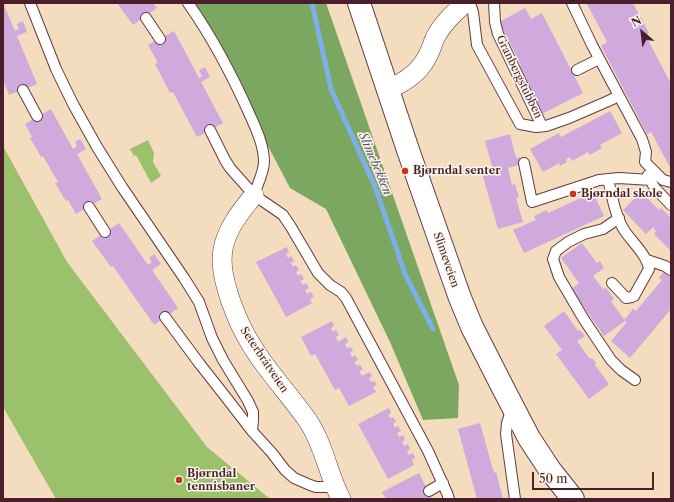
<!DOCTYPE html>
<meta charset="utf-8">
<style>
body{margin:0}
#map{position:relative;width:674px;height:502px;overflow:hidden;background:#f4dcbe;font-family:"Libre Caslon Text",serif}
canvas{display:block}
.frame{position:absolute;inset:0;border:4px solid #4a1f2b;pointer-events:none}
.north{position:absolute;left:622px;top:12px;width:40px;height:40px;-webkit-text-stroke:3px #fbf7ec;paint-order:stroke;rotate:332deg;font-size:11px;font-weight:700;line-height:16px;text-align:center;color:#4a1f2b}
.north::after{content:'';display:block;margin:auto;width:14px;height:18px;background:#4a1f2b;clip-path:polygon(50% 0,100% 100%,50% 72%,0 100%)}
.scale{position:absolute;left:532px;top:472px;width:122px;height:18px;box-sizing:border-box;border:2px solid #4a1f2b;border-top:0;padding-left:5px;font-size:12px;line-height:14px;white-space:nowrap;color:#4a1f2b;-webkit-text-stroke:3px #fbf7ec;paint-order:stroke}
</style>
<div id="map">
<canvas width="674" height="502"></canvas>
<div class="frame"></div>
<div class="north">N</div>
<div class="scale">50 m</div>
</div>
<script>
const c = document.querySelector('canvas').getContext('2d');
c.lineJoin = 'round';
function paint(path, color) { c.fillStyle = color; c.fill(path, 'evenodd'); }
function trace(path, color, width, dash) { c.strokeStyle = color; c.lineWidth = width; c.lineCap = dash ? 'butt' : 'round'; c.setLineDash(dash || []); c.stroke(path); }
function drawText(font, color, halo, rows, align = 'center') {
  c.font = font + ' "Libre Caslon Text",serif'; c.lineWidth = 3; c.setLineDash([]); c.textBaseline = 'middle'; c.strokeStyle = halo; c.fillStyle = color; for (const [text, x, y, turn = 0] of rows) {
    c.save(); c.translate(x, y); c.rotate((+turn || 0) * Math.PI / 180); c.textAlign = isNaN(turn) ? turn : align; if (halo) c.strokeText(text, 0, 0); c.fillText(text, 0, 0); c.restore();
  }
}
const green = new Path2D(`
 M148 140 154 153 153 162 161 176 151 183 136 155 134 156 130 149Z
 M3 146 67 262 207 447 270 499H56L3 407Z`);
const forest = new Path2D(`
 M193 3H326L459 385 458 418 423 420 390 342 326 209 290 188Z`);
const stream = new Path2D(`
 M312 3 331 89 376 189 405 274 433 329`);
const building = new Path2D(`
 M3 3 15 31 19 29 17 24 23 21 27 32 17 36 37 84 9 95 3 80Z
 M117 3H153L157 8 133 25Z
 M589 3H633L649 33 646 36 671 84V169L651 132 647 134 601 46 607 42 587 4Z
 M525 8 531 19 542 13 583 93 540 115 516 68 521 65 499 22Z
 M174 31 199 78 202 76 199 70 205 67 210 77 201 82 223 123 197 137 173 92 170 93 155 64 158 63 148 45Z
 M51 109 73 149 77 146 75 142 80 139 86 149 77 154 102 199 76 214 68 200 66 201 55 183 58 182 43 156 41 157 30 138 32 137 25 124Z
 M610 111 622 133 600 145 602 148 590 155 588 152 572 161 570 157 566 159 567 162 560 166 559 163 543 172 530 149 559 133 561 137Z
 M510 134 516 158 520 157 522 164 508 168 512 185 515 184 519 197 516 198 523 222 498 229 482 173 493 170 485 141Z
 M592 190 604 216 524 253 513 230 536 220 534 216 547 210 548 213 585 196 584 193Z
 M641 192 659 210 661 208 670 217 671 216V251L654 234 656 231 653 227 646 234 623 210Z
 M119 223 148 265 152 262 149 258 154 254 161 264 152 270 178 308 154 325 113 266 111 267 92 241Z
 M582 243 597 263 600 261 604 268 593 276 603 289 606 288 614 299 611 301 625 321 604 336 571 289 579 283 561 258Z
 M287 247 289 252 286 254 288 258 291 256 294 261 291 263 293 267 296 265 299 270 296 272 298 276 301 274 304 279 300 281 303 285 306 283 309 288 305 290 307 294 311 292 314 297 310 299 312 303 286 317 256 262Z
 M664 271 671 277V309L630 358 611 341 627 322 624 320 633 309 636 311 662 280 659 278Z
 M564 311 578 331 580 330 585 336 577 341 590 359 592 358 596 363 595 365 609 384 589 399 556 354 562 350 544 326Z
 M332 321 334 326 331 328 333 332 336 330 339 335 336 337 338 342 346 337 348 342 345 344 347 348 351 347 353 351 350 353 352 357 355 355 358 360 354 362 357 366 360 365 363 369 359 371 362 376 370 372 372 376 369 378 371 382 374 381 377 385 373 387 376 392 349 406 339 388 335 390 315 354 311 356 301 337Z
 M389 408 391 413 388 415 390 418 393 417 396 422 393 424 395 428 398 426 401 431 397 433 399 437 403 435 405 440 402 442 404 446 408 444 410 449 407 451 409 455 413 453 415 458 412 460 414 465 388 479 358 424Z
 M480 423 494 473 496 472 503 499H477L458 429Z
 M419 473 432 499H386L382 492Z`);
const service = new Path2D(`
 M30 3 56 69 73 104 97 147 122 187 184 278 199 302 212 338 223 360 248 401 253 412V420L252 431
 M188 3C212 37 232 75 249 113 256 129 264 145 264 162 264 172 257 185 254 195
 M470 3 473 12 477 45 520 124 536 127 546 126 569 118 606 102 619 96
 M494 3 495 22 498 34 542 126
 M572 3 592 45 642 139 646 152 645 162 663 180 671 182
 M146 18 160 39
 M577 70 599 59
 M23 90 37 116
 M210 130 225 160 230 168 254 195 283 215 291 227 318 273 330 285 341 292 346 298 428 451 447 493 449 499
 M524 163 532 202 599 180 619 178 651 180
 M648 175 654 187 671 205
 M608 179C612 196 615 215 624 230 632 242 647 255 649 269L634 296 632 297 626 298 612 283
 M89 207 105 232
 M619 218 603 229 584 234 568 242 556 251 553 259 559 277 583 318 611 360 621 370 635 380
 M647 260 665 266 671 270
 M165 317 199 363 225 396 252 431 272 453 285 470 294 478 310 485 316 487H325L335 485
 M512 408 507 423 506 434 515 499
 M429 491 443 483`);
const minor = new Path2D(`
 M388 89C406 82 421 72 429 53 432 48 433 41 436 36 443 23 454 13 465 3
 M254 195C241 211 227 228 223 249 220 267 225 283 230 299 234 310 238 321 243 330 260 364 287 391 308 421 324 445 328 474 341 499`);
const tertiary = new Path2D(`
 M359 3 408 150 460 298 472 327 502 386 529 438 550 470 573 499`);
const markers = [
 [405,171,4,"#c8321e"],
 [573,194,4,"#c8321e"],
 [179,480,4,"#c8321e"]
];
const streetNames = [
 ["Granbergstubben",519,77,64],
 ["Slimeveien",446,260,71],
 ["Seterbråtveien",264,360,56]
];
const poiNames = [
 ["Bjørndal senter",413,171],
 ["Bjørndal skole",581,194],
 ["Bjørndal",187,474],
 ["tennisbaner",187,487]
];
const waterNames = [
 ["Slimebekken",375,164,67]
];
paint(green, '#9bc16c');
paint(forest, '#7ca760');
trace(stream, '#7db0ea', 5);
paint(building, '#d0aadc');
trace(service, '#643b41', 12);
trace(minor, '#643b41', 20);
trace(tertiary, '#643b41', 24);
trace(service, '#fff', 10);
trace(minor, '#fff', 19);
trace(tertiary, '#fff', 22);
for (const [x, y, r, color] of markers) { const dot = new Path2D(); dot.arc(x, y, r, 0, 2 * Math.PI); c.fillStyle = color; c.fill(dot); trace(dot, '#fbf7ec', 1.5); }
drawText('11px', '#4a1f2b', '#fbf7ec', streetNames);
drawText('bold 11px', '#4a1f2b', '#fbf7ec', poiNames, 'left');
drawText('italic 12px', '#5c526e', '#fbf7ec', waterNames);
</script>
